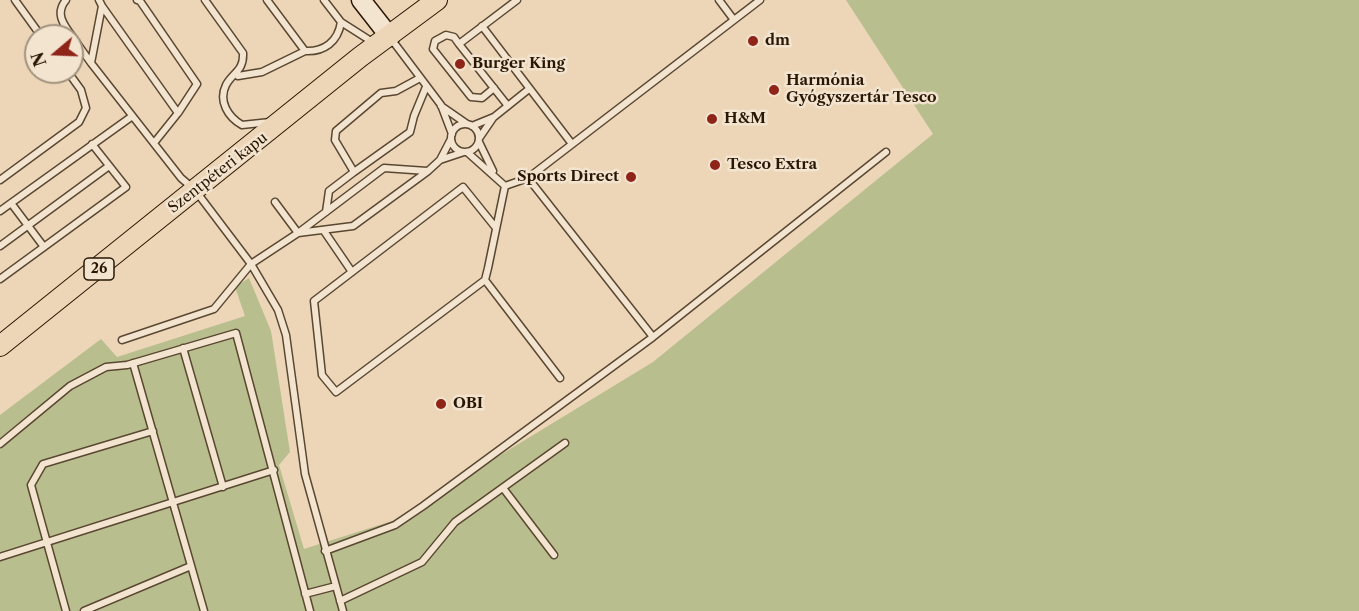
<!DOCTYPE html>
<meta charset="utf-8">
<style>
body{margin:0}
#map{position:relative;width:1359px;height:611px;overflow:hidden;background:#ecd6b7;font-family:"Libre Caslon Text",serif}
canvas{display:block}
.north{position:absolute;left:24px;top:24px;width:60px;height:60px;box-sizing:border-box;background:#f3e4d0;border:2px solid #a2927e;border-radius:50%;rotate:251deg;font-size:16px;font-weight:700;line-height:24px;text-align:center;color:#291704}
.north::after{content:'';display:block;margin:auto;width:21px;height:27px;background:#8f2418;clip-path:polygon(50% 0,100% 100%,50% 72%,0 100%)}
</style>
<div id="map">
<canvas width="1359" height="611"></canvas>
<div class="north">N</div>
</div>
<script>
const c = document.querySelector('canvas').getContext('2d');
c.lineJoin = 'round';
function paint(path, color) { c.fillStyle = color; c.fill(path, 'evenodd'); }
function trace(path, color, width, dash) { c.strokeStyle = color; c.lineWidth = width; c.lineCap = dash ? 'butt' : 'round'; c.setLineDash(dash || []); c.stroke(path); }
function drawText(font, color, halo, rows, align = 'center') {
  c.font = font + ' "Libre Caslon Text",serif'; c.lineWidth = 5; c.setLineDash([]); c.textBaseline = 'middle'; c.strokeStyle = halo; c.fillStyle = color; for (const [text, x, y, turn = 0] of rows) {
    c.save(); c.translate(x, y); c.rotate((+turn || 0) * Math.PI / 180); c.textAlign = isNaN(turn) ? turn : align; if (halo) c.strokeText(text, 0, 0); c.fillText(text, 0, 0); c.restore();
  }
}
const green = new Path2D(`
 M846 0H1359V611H0V415L101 339 117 357 245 316 235 287 249 278 271 331 290 452 279 465 304 549 392 521 653 362 933 134Z`);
const lane = new Path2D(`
 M15 0 41 36
 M66 0C55 13 63 24 72 36
 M99 0 102 6 91 63 181 178 195 190 251 264 298 233 353 226 428 171 440 160 451 139
 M137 0 140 1 197 84 178 113
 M205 0 243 53C244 71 233 72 226 85 218 101 228 117 242 125L270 122
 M267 0 305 51C324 52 338 42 341 22
 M324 0 341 22 374 43
 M719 0 734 20
 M102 6 178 113 154 143
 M482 26 572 144
 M72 36 91 63
 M392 40 441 105 452 134
 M459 44 454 37 446 35 435 41 433 49 471 97 482 98 494 88
 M238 76 262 72 305 51
 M441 106 467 124
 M508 106 459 44 517 0
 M451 138a14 14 0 1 1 28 0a14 14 0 1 1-28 0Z
 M472 126 494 117 529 89
 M480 137 493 118
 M479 142 493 171
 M467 152 505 186
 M440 160 464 152
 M354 172 410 132 414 116 426 87
 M528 178 653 337
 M0 180 79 122 86 108 81 90 68 72
 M275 202 298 233 384 168 427 171
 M11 203 44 247
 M0 211 131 117
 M326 212 329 191 354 172 335 140 336 131 381 93 396 91 420 78
 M496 228 463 187 314 301 322 375 336 392 485 280 488 268 505 186 528 178 760 0
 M324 231 352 272
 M0 246 109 166
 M0 279 126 187 92 144
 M485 280 560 378
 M122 340 214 309 251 264 278 310 286 335 305 474 343 611
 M183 348 223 487
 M133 363 204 611
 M0 444 70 386 106 367 127 365 236 333 310 611
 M503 488 554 555
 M325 551 395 525 423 506 653 337 886 152
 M0 557 274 470
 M305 594 336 586
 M340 601 422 562 455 522 565 443
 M66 611 31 485 43 464 153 431
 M84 611 191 566`);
const secondary = new Path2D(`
 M361 0 390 37`);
const primary = new Path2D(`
 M0 346 360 57 437 0`);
const markers = [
 [753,41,6,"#8f2418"],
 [460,64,6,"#8f2418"],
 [774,90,6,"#8f2418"],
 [712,119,6,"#8f2418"],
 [715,165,6,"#8f2418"],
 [631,177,6,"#8f2418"],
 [441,404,6,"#8f2418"]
];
const shields = [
 [99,269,30]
];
const shieldNames = [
 ["26",99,269]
];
const poiNames = [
 ["dm",765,41],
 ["Burger King",472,64],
 ["Harmónia",786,81],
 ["Gyógyszertár Tesco",786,98],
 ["H&M",724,119],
 ["Tesco Extra",727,165],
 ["Sports Direct",619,177,"right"],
 ["OBI",453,404]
];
const streetNames = [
 ["Szentpéteri kapu",218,173,-38]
];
paint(green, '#b8be8e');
trace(lane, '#5a4731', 9);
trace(secondary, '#291704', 21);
trace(primary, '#291704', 22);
trace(lane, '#f3e4d0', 6);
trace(secondary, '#f3e4d0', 18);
trace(primary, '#ecd6b7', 20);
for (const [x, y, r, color] of markers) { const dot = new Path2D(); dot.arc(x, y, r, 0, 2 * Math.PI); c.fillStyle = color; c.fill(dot); trace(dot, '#f3e4d0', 2); }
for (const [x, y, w] of shields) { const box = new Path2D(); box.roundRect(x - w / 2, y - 11, w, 22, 4.5); c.fillStyle = '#f3e4d0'; c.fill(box); trace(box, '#291704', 1.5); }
drawText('bold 14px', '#291704', null, shieldNames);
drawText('bold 15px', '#291704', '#f3e4d0', poiNames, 'left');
drawText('15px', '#291704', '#f3e4d0', streetNames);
</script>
